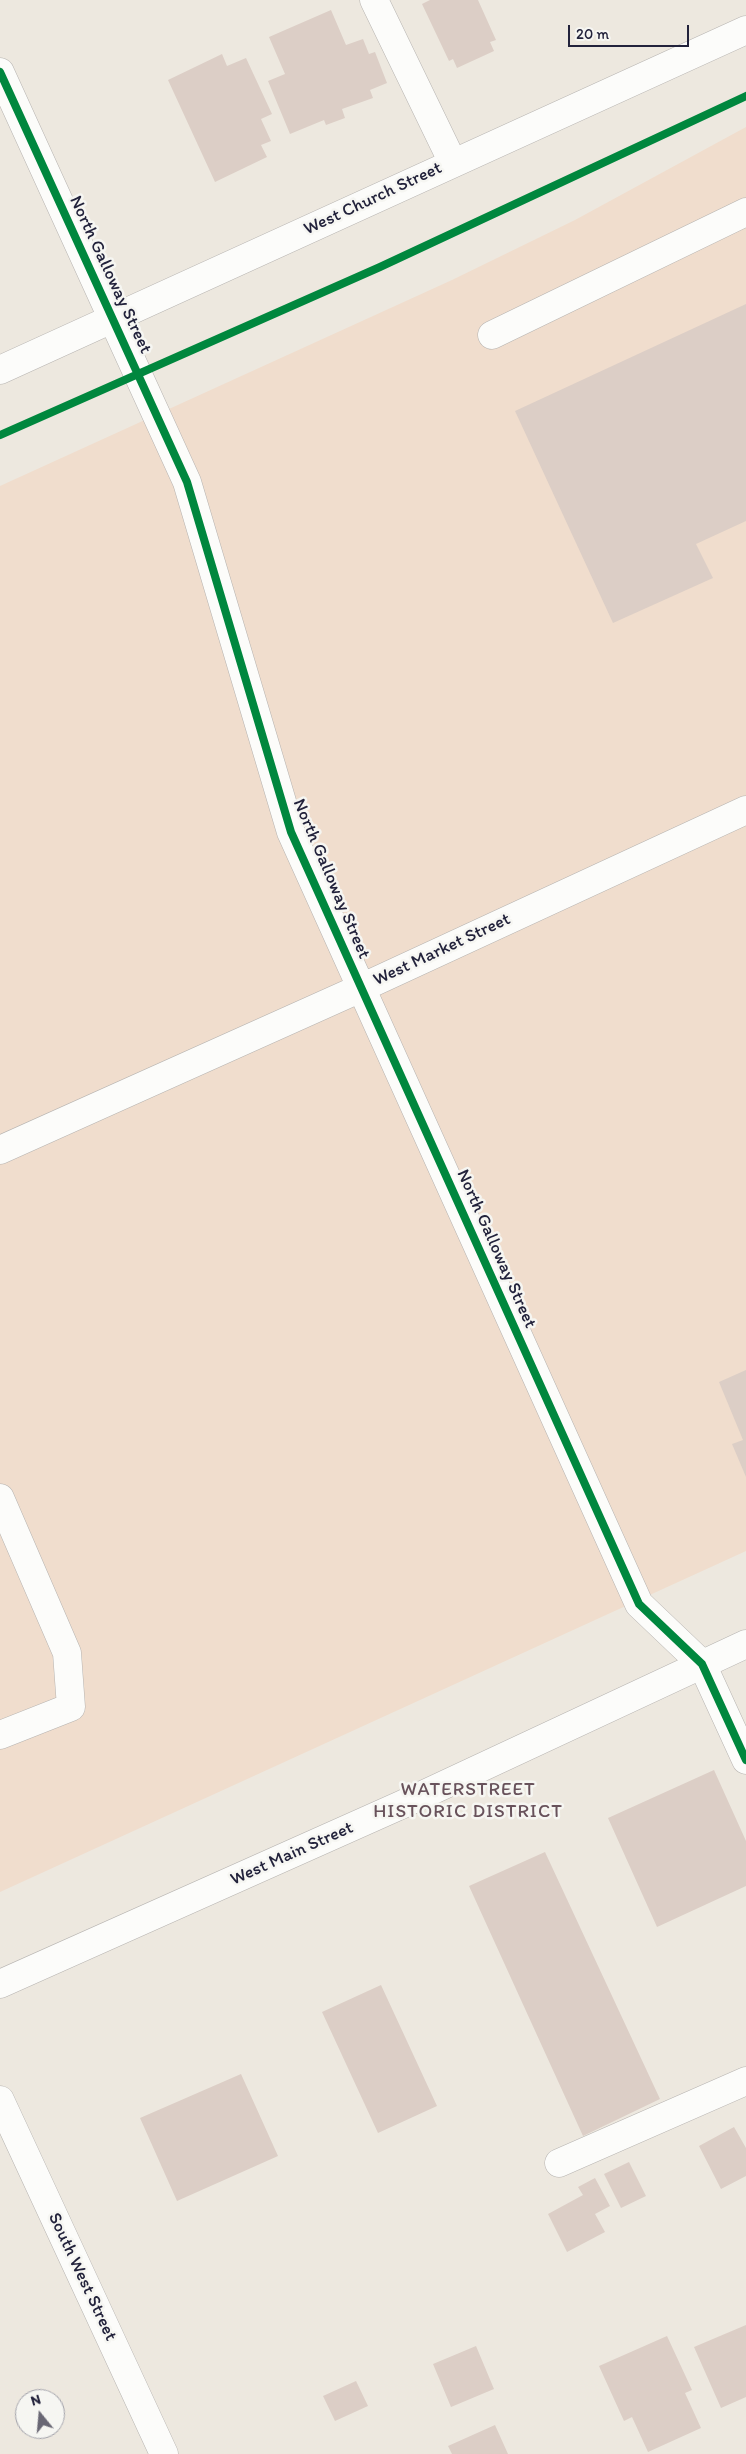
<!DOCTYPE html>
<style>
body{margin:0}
#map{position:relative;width:746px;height:2454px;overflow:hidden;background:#ede8df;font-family:Itim,sans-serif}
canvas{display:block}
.north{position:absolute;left:15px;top:2389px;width:50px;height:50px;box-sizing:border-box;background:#f6f6f2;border:1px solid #a1a1a9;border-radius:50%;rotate:343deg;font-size:14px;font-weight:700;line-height:20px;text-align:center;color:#22223b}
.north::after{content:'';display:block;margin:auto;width:18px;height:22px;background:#696774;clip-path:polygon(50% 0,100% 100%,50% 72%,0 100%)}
.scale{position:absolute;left:568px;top:25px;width:121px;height:22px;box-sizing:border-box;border:2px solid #22223b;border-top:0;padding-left:6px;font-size:15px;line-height:18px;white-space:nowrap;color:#22223b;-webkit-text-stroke:4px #f6f6f2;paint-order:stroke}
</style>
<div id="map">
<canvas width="746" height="2454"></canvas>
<div class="north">N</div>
<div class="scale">20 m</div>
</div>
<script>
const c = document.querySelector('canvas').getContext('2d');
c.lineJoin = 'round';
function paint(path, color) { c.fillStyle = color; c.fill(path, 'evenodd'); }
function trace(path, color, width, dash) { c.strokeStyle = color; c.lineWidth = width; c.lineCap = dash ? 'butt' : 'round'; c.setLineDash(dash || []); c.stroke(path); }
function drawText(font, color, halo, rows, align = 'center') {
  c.font = font + ' Itim,sans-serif'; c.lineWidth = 5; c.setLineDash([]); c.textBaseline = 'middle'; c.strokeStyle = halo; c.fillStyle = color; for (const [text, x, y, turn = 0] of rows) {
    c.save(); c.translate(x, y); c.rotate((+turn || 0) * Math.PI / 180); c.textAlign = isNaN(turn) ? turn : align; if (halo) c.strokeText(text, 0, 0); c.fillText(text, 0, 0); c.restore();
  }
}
const built = new Path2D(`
 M746 127V1551L0 1892V486L452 280 575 220Z`);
const building = new Path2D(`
 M430 0H478L496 40 490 42 494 51 457 68 453 59 449 61 422 4Z
 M331 10 346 45 363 39 369 54 375 52 387 83 370 90 373 98 342 109 345 118 326 125 324 120 290 134 268 81 285 74 269 37Z
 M222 54 227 66 246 58 272 114 261 119 271 141 261 145 267 157 215 182 168 80Z
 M746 304V521L696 544 713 578 613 623 515 411Z
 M746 1370V1477L732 1444 743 1440 719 1382Z
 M714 1770 746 1841V1886L657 1927 608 1818Z
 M545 1852 660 2099 583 2136 469 1886Z
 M381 1985 437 2106 378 2133 322 2012Z
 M241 2074 278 2156 177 2201 140 2118Z
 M734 2127 746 2148V2176L721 2189 699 2146Z
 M629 2162 646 2196 621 2208 604 2174Z
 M595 2178 610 2206 595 2214 605 2232 567 2252 548 2214 583 2195 578 2187Z
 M746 2325V2397L721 2408 694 2347Z
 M667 2336 692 2390 685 2393 701 2428 648 2452 632 2417 624 2421 599 2366Z
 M476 2346 494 2389 451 2407 433 2364Z
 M356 2381 368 2406 335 2421 323 2396Z
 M495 2425 508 2454H452L448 2446Z`);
const minor = new Path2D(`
 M374 0 453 163
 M0 72 187 482 291 832 639 1604 702 1664 746 1760
 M492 335 746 212
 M0 1150 361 988 746 810
 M0 1498 67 1653 71 1707 0 1735
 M0 2100 164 2454
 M559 2163 746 2081`);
const major = new Path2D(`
 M0 1984 401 1805 746 1644`);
const highway = new Path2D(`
 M0 370 746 30`);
const cycleway = new Path2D(`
 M0 72 187 482 291 832 639 1604 702 1664 746 1760
 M0 435 380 267 746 96`);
const streetNames = [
 ["West Church Street",373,199,-25],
 ["North Galloway Street",110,275,65],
 ["North Galloway Street",331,879,67],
 ["West Market Street",442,950,-25],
 ["North Galloway Street",496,1249,66],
 ["West Main Street",292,1854,-24],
 ["South West Street",82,2277,65]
];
const neighbourhoodNames = [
 ["WATERSTREET",468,1790],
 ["HISTORIC DISTRICT",468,1812]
];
paint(built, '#f0ddcd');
paint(building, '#dccec6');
trace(minor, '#b6b3b0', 29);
trace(major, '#b6b3b0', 29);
trace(highway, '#b6b3b0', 29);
trace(minor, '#fcfcfa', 28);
trace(major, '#fcfcfa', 28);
trace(highway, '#fcfcfa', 28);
trace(cycleway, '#00873e', 8);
drawText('18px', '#22223b', '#f6f6f2', streetNames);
c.letterSpacing = '1px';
drawText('19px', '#68525b', '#f6f6f2', neighbourhoodNames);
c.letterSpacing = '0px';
</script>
